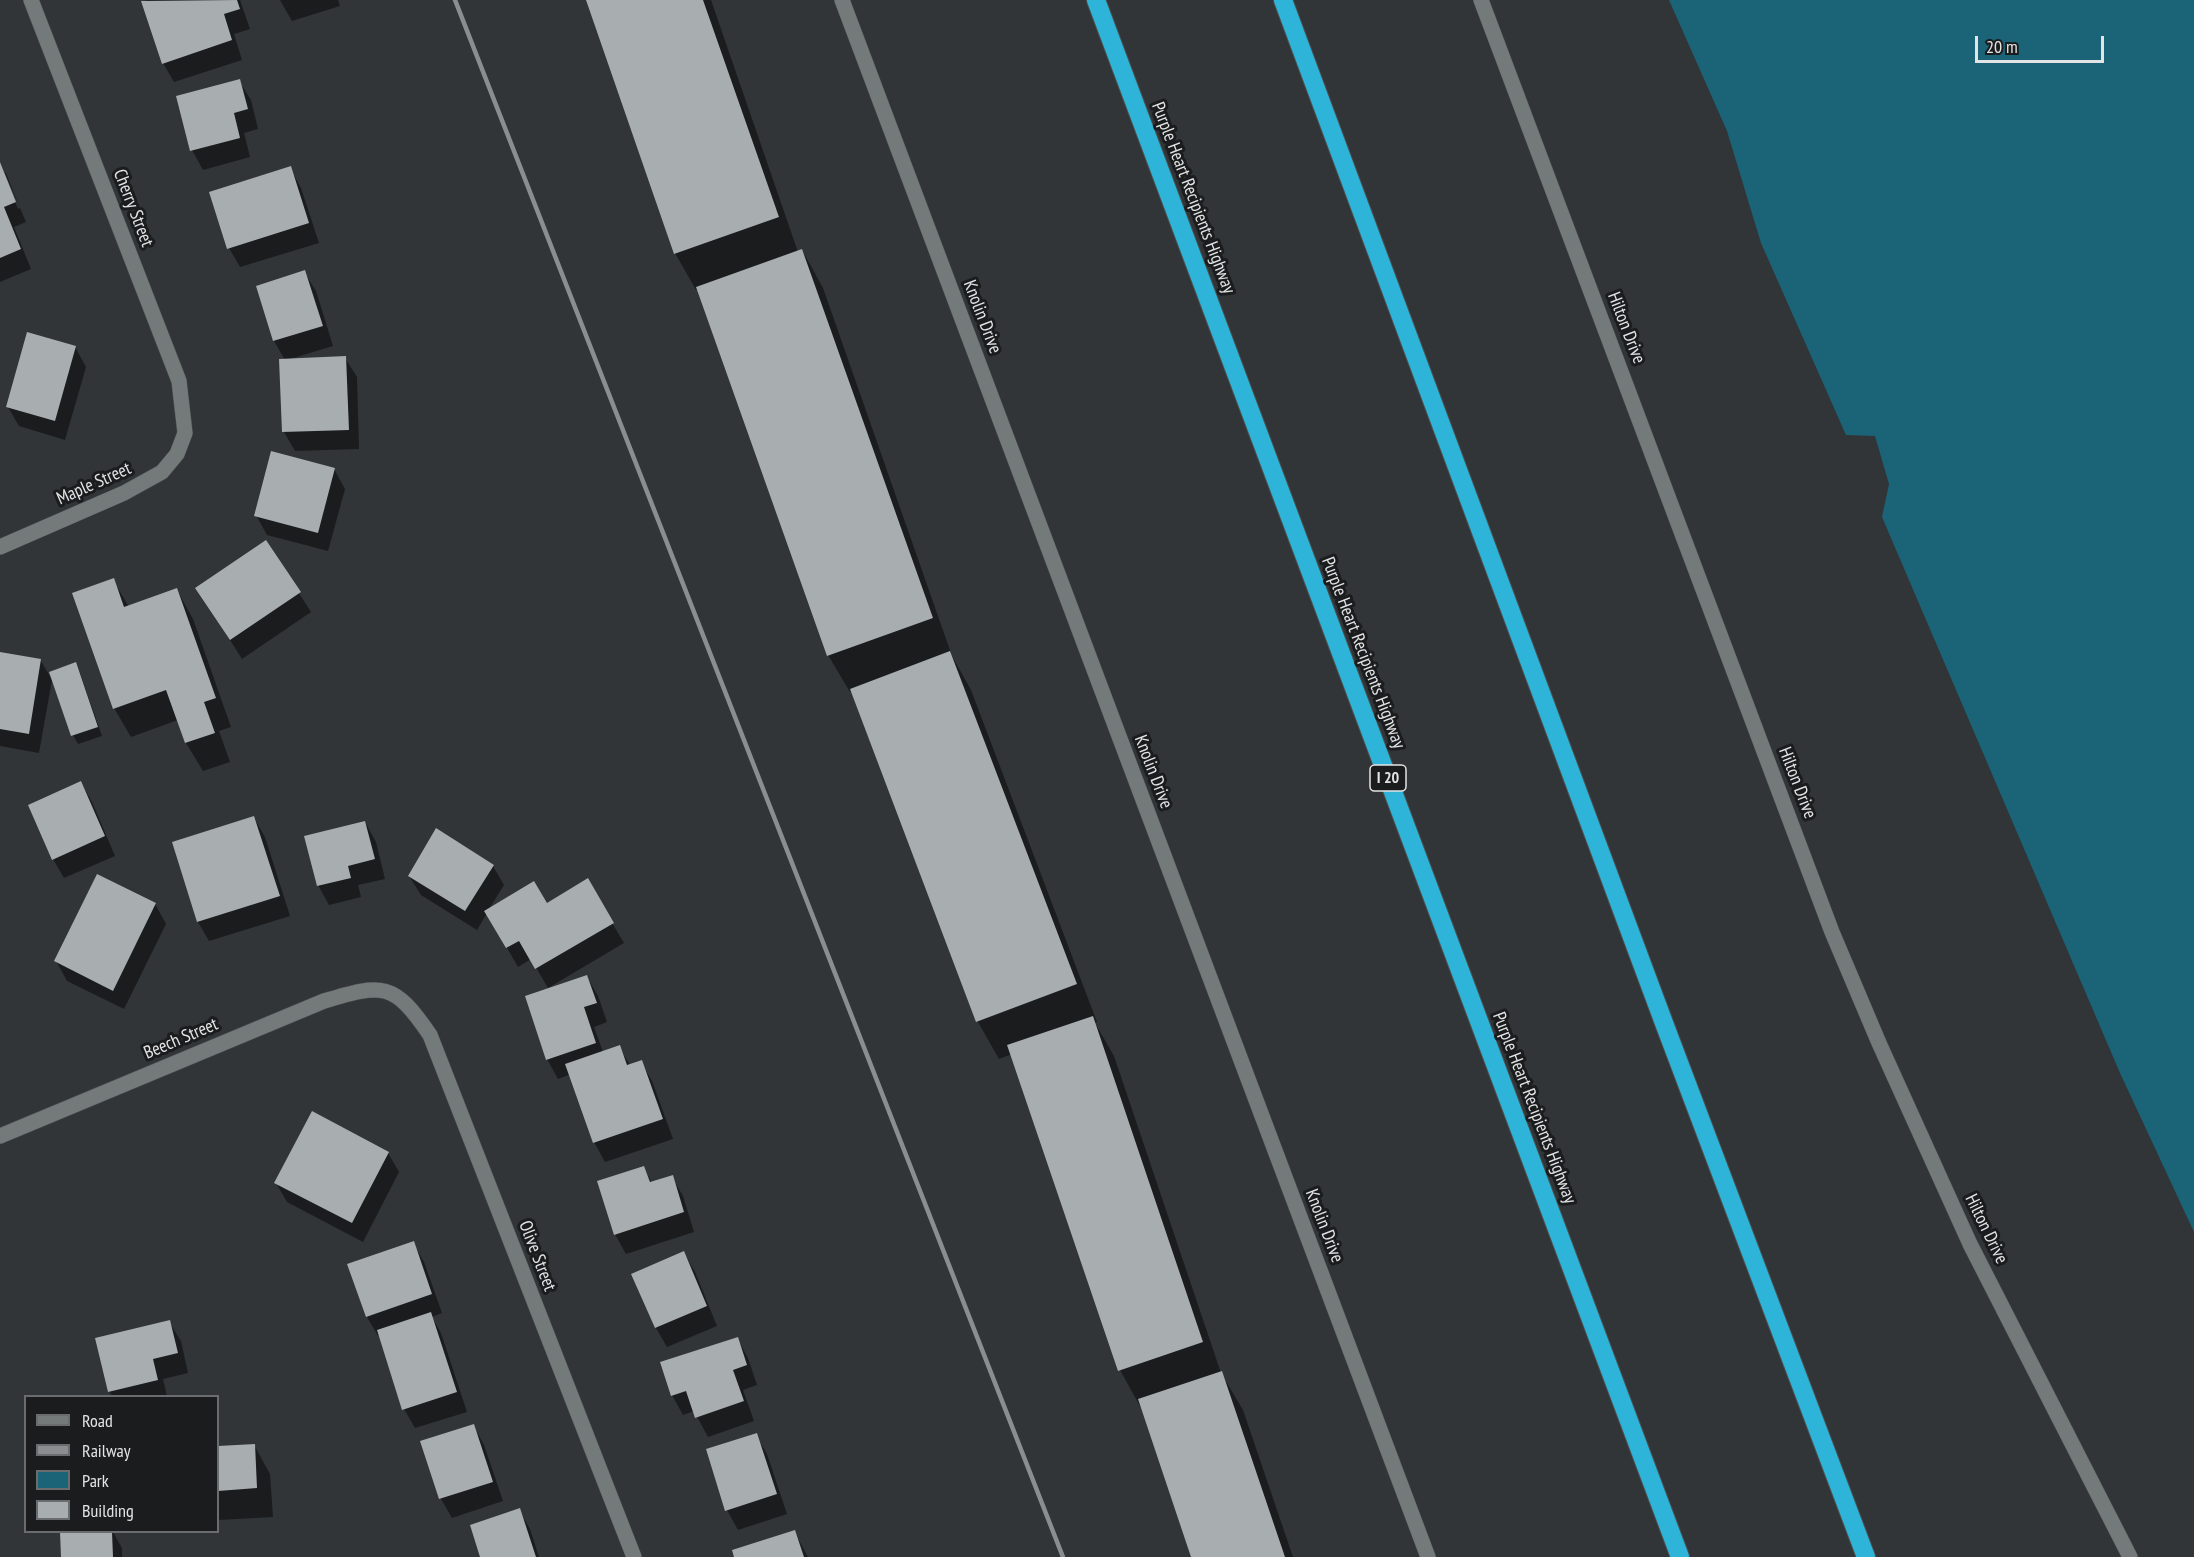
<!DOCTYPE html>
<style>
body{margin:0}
#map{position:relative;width:2194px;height:1557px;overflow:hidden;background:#313537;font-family:"PT Sans Narrow",sans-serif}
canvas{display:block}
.legend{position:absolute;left:24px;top:1395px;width:195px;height:138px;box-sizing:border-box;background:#1a1c1d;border:2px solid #6a6c6d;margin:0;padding:8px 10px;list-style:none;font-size:18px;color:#e2e4e5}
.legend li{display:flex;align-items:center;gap:12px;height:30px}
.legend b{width:30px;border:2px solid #6a6c6d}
.scale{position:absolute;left:1975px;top:36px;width:129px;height:27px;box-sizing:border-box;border:3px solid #e2e4e5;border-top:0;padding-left:8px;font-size:18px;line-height:21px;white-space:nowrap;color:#e2e4e5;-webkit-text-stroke:4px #1a1c1d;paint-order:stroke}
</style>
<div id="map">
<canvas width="2194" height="1557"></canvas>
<ul class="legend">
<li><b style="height:8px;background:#74797a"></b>Road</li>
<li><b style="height:8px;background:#8b8e90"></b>Railway</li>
<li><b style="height:16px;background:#1b6377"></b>Park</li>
<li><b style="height:16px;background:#a8adaf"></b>Building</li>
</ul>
<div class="scale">20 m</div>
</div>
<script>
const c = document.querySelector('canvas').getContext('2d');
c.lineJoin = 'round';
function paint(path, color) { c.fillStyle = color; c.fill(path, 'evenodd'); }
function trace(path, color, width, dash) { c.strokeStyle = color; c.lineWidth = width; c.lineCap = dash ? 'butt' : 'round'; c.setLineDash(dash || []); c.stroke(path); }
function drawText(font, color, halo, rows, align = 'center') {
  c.font = font + ' "PT Sans Narrow",sans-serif'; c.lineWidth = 6; c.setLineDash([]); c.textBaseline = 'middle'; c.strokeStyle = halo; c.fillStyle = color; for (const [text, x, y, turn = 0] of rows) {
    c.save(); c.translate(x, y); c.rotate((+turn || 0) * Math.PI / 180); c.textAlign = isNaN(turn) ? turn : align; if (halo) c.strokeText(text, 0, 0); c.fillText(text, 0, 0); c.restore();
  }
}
const green = new Path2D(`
 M1669 0H2194V1232L2120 1073 1882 517 1889 484 1875 436 1846 435 1761 243 1727 131Z`);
const shadow = new Path2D(`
 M147 0H240L250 29 234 34 242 60 174 82 163 63 142 2Z
 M280 0H338L340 6 292 21Z
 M588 0H711L798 252 802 250 823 288 952 656 971 690 1097 1022 1095 1023 1114 1056 1221 1373 1243 1410 1293 1557H1193L1141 1408 1120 1370 1012 1054 999 1059 978 1022 852 691 850 692 828 655 699 289 696 290 675 253Z
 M239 81 251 100 258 129 244 133 250 157 203 170 192 150Z
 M0 162 26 222 14 227 31 269 0 282ZM3 173H6L20 208 18 209Z
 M290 168 301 188 319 243 240 267 229 248Z
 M304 272 316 291 333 346 290 359 345 358 357 377 359 449 295 451 284 432 285 360 274 341 257 287Z
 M75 347 86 367 65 440 19 426 8 407Z
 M334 469 345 489 328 551 267 535 256 515Z
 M266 542 311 612 242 659 197 588Z
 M113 580 129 607 177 590 193 619 231 727 219 731 230 762 203 771 186 743 178 720 131 737 114 708Z
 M0 654 41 661 52 680 39 753 0 746Z
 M75 664 80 673 102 736 78 744 73 735Z
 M81 783 92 802 115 856 64 878 53 859Z
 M254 818 265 837 290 916 209 941 198 922Z
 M365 822 376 842 385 879 358 885 361 897 329 905 318 885Z
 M493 866 504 885 489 909 547 905 587 881 624 943 548 988 531 959 518 967 487 913 477 930 421 895 409 876Z
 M155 904 166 924 124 1009 67 981 56 961Z
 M587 977 598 996 607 1022 594 1027 603 1052 619 1047 630 1065 641 1062 652 1081 673 1139 605 1162 594 1142 571 1074 558 1079 547 1059Z
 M388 1153 399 1172 363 1242 287 1202 276 1183Z
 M644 1168 652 1183 672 1177 683 1196 694 1232 626 1254 615 1234Z
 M413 1243 424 1262 442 1313 432 1317 441 1333 467 1412 415 1428 404 1409 380 1335 378 1336 367 1317Z
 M684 1253 695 1272 717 1326 667 1347 656 1328 633 1274Z
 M169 1322 181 1341 188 1373 163 1379 167 1396H112L109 1391Z
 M737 1338 748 1358 757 1385 743 1390 754 1421 708 1437 694 1411 683 1415 672 1395Z
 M473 1425 484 1445 503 1501 452 1518 441 1499 422 1442Z
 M756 1435 767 1454 787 1514 738 1530 727 1510Z
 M254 1445 270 1474 273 1517 218 1520V1448Z
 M519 1510 530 1529 539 1557H482Z
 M794 1531 808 1557H736Z
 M62 1532H113L122 1548V1557H63Z`);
const building = new Path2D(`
 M237 0 240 9 224 14 232 40 162 64 141 1Z
 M586 0H703L779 217 674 254Z
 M240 79 248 109 234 113 240 138 190 151 176 96Z
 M0 162 16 202 4 207 21 249 0 258Z
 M291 166 309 223 227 249 209 192Z
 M802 249 933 618 827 656 696 287Z
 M305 270 323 326 273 341 256 286Z
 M27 332 76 346 55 421 6 407Z
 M346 356 349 430 282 432 279 359Z
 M271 451 335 468 318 533 254 516Z
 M266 540 301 592 230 640 195 588Z
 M114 578 124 607 177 588 216 698 204 702 215 733 185 743 166 690 113 709 72 593Z
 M950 651 1077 984 976 1022 850 689Z
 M0 652 41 659 29 734 0 729Z
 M76 662 98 727 71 736 49 672Z
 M81 781 105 836 52 860 28 805Z
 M254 816 280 896 197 922 172 842Z
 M365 821 375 859 348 866 351 878 317 886 304 836Z
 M436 828 494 865 465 911 408 876Z
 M97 874 156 903 113 991 54 961Z
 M588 878 614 923 535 969 519 941 506 948 484 911 534 881 547 903Z
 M587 975 597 1003 584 1007 596 1043 546 1060 525 996Z
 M1093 1016 1203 1342 1118 1371 1007 1045Z
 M620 1045 627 1065 642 1060 663 1119 593 1143 565 1064Z
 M312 1111 389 1152 352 1223 274 1183Z
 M644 1166 650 1182 673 1175 684 1212 614 1235 597 1181Z
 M414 1241 432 1294 366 1317 347 1264Z
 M684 1251 707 1306 655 1328 631 1274Z
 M431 1312 457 1392 402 1410 377 1330Z
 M170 1320 178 1353 153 1359 158 1380 108 1392 95 1338Z
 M738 1337 747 1365 733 1370 744 1401 695 1418 686 1391 671 1396 660 1362Z
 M1222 1371 1285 1557H1191L1138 1399Z
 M474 1424 493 1482 439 1499 420 1441Z
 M757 1433 777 1494 725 1511 706 1449Z
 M255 1444 257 1488 218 1491V1446Z
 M520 1508 536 1557H480L470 1525Z
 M795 1530 804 1557H734L732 1550Z
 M60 1532H112L113 1557H61Z`);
const street = new Path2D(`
 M842 0 1428 1557
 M0 547 124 493 162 472 177 454 185 433 179 381 31 0
 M0 1136 324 1001C383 983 394 982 430 1035L634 1557`);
const secondary = new Path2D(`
 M1481 0 1832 932 1879 1043 1970 1244 2130 1557`);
const highway = new Path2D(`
 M1096 0 1680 1557
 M1283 0 1664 1023 1866 1557`);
const rail = new Path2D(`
 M455 0 1063 1557`);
const shields = [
 [1388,778,36]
];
const shieldNames = [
 ["I 20",1388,778]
];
const streetNames = [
 ["Purple Heart Recipients Highway",1193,198,69],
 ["Cherry Street",133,208,69],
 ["Knolin Drive",982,317,69],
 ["Hilton Drive",1626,328,69],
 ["Maple Street",94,484,-24],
 ["Purple Heart Recipients Highway",1363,653,69],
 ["Knolin Drive",1153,772,69],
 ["Hilton Drive",1797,783,69],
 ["Beech Street",181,1039,-23],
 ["Purple Heart Recipients Highway",1534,1108,69],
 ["Knolin Drive",1324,1226,69],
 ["Hilton Drive",1986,1229,64],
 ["Olive Street",537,1256,69]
];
paint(green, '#1b6377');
paint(shadow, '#0007');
paint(building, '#a8adaf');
trace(street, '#4d5152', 16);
trace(secondary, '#4d5152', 16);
trace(highway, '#4d5152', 20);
trace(street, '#74797a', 15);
trace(secondary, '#74797a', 15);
trace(highway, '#2db4d8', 18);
trace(rail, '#8b8e90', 4.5);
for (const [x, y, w] of shields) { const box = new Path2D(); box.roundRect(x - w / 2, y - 13, w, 26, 4.5); c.fillStyle = '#1a1c1d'; c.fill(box); trace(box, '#e2e4e5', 1.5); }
drawText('bold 16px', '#e2e4e5', null, shieldNames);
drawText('18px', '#e2e4e5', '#1a1c1d', streetNames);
</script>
